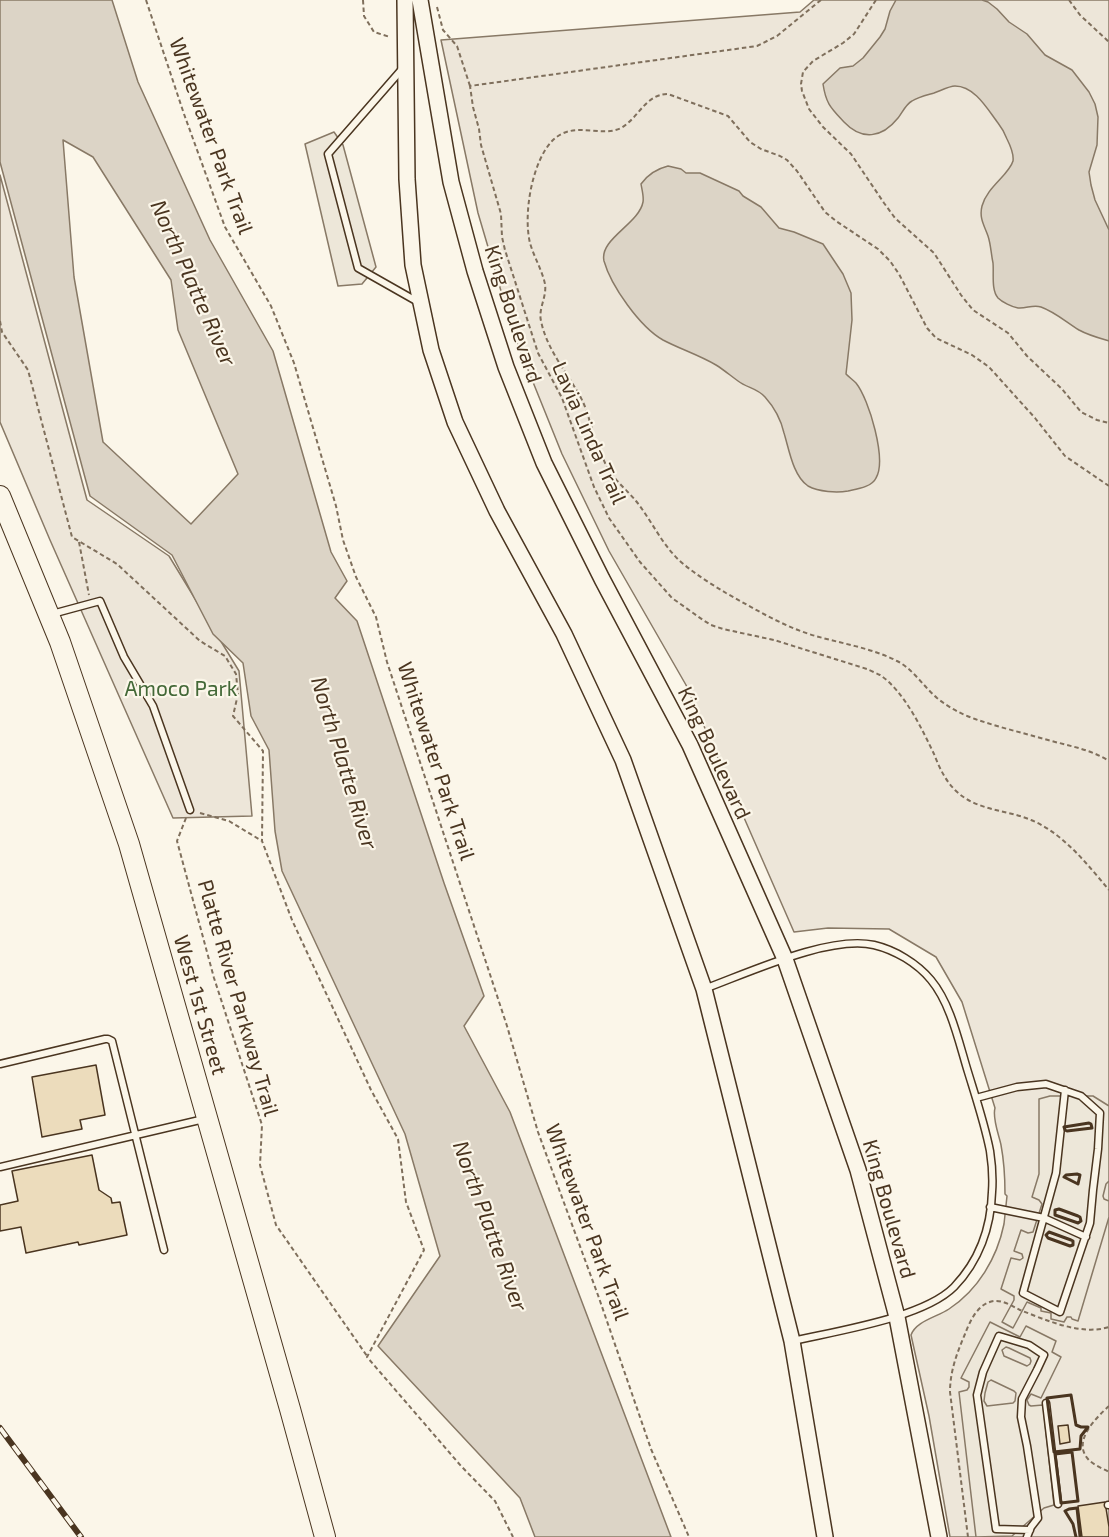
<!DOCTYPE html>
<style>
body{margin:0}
canvas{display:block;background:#fbf6e9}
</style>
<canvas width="1109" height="1537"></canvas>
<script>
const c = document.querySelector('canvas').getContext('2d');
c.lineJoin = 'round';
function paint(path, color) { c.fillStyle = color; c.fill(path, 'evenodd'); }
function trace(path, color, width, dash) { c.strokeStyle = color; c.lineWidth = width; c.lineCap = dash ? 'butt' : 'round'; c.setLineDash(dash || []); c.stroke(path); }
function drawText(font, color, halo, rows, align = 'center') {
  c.font = font + ' "Exo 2",sans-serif'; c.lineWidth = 4.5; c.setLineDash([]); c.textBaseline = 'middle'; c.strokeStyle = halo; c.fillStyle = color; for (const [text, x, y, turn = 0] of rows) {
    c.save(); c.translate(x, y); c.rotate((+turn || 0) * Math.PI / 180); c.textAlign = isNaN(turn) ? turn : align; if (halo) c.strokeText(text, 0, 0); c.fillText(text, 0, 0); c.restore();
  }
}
const green = new Path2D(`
 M814 0H1109V1537H950L929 1416 911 1335C916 1321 937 1317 949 1309 978 1290 997 1258 1004 1224 1005 1215 1006 1205 1007 1196L1005 1194C1005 1178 1004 1161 1001 1145 999 1135 992 1118 995 1108L962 1002 936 957 889 929 828 928 794 932 686 685 609 551 562 454 514 335 478 213 441 40 800 12Z
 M0 175 87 500 169 556 239 671 252 816 173 818 50 540 0 422Z`);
const parking = new Path2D(`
 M334 132 343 145 376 267 362 284 338 286 305 144Z
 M1050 1096H1093L1109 1106V1181L1106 1184 1103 1196 1104 1199 1109 1201V1217L1078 1321 1072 1319 1071 1317H1067L1064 1322 1051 1319V1313L1041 1311V1308L1027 1302 1013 1328 1002 1322 1014 1300V1296L1001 1289 1011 1258 1020 1260 1023 1258 1022 1254 1014 1251 1021 1230 1028 1233 1033 1232 1042 1204 1039 1200 1032 1197 1039 1174V1099ZM1059 1209 1078 1216 1080 1217 1081 1221 1078 1223 1055 1215V1210ZM1049 1232 1071 1240 1073 1241V1245L1070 1246 1048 1238 1046 1235Z
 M990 1322 1020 1337 1026 1326 1056 1341 1052 1352 1061 1357 1041 1398 1031 1394 1027 1400 1029 1405 1031 1406 1043 1405 1054 1505 1044 1508 1012 1536 976 1537 959 1392 967 1390 969 1387V1382L961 1378ZM1006 1347 1009 1348 1030 1358 1031 1361 1030 1364 1027 1366 1004 1356 1002 1350ZM991 1380 1014 1391 1016 1393 1015 1401 1013 1403 987 1406 984 1401 985 1393 988 1382Z`);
const water = new Path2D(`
 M0 0H112L138 82 210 240 273 351 331 552 347 581 335 598 357 621 444 883 484 996 464 1026 510 1112 671 1537H535L520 1498 378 1346 440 1256 405 1134 282 871 275 831 269 750 251 716 243 663 213 634 172 555 90 496 0 162ZM63 140 93 157 171 280 178 330 238 474 191 524 103 442 74 277Z
 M896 0H982L988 2 997 9 1009 22 1027 34 1045 55 1072 70 1089 92 1095 104 1098 117 1097 145 1089 172 1091 185 1095 200 1109 230V341C1099 338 1088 335 1079 330 1066 322 1055 312 1041 307 1033 304 1026 309 1018 308 1012 307 1002 302 998 298 991 290 994 273 993 263 991 254 991 245 988 236 984 225 979 218 982 206 987 187 1009 175 1013 161 1014 154 1010 145 1007 139 1005 134 1002 128 998 123 988 110 975 86 955 86 949 86 940 91 934 93 927 95 918 97 912 101 906 104 902 113 898 118 882 138 862 141 844 122 831 108 826 104 823 84L840 68 853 66 863 58 880 37 885 29 890 11Z
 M668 166 681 169 686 173H700L739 191 743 196 761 207 779 228 794 232 823 244 843 274 851 293 852 320 846 374C849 377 853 380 856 383 869 399 887 460 876 478 872 487 857 489 848 491 837 493 819 492 808 486 793 476 789 449 784 433 781 420 774 407 765 397 757 388 747 388 738 381 731 376 724 370 716 365 699 355 680 349 663 340 640 327 611 286 604 261 599 239 639 224 643 202 644 197 642 190 641 184 648 174 656 169 668 166Z`);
const building = new Path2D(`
 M96 1065 105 1115 80 1120 82 1129 42 1137 32 1077Z
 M92 1155 99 1190 111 1198 112 1203 120 1202 127 1235 79 1245 78 1242 26 1253 21 1227 0 1231V1205L18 1201 12 1171Z
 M1068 1425 1070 1442 1060 1444 1058 1426Z
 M1105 1502 1109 1527V1537H1082L1078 1506Z`);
const path = new Path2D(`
 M146 0 184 114 225 227 271 306 294 363 336 506 343 540 356 577 376 617 387 662 507 1026 538 1132 599 1298 651 1449 689 1537
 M363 0 364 16 374 32 390 37
 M821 0 777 36 757 46 470 86 473 107 479 129 481 145 501 214 502 237 505 250 538 353 562 398 594 487 609 518 640 562 672 598 703 620 711 625 723 629 774 640 867 669C871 671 876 673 880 675 904 691 922 729 934 754 939 767 945 780 955 790 976 811 1005 809 1031 820 1063 833 1087 864 1109 890
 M876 0 854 34 843 43 813 61 803 72 801 84 802 91 809 109 823 127 851 154 884 203 895 218 934 253 961 295 973 310 1008 333 1027 356 1062 389 1081 412 1097 420 1109 423
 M1069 0 1080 15 1109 42
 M437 7 443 30 457 46 470 86
 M0 321 2 332 28 370 72 537 117 564 200 641 225 656 236 674 238 694 233 716 263 751 262 841 292 920 371 1090 398 1139 406 1202 424 1250 367 1357 461 1466 495 1501 513 1537
 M1109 486 1065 456 1035 418 989 367 972 355 936 338 927 328 899 274 890 261 878 249 836 221 825 212 797 171 787 160 780 156 761 149 750 142 728 116 668 94C645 94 639 118 621 128 601 138 574 120 553 140 532 161 523 214 530 243 534 257 542 270 545 284 547 297 538 309 541 321 547 350 567 372 581 398 590 415 592 436 601 454 603 458 605 464 608 468 615 481 627 490 636 501 652 521 662 545 681 562 695 574 711 584 726 593 753 608 779 624 809 634 837 643 870 647 897 661 913 669 923 686 937 698 948 707 961 714 975 719 998 727 1023 733 1048 740 1069 746 1090 749 1109 761
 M79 542 89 595
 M200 813 229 821 262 841
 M186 818 177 841 214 978 262 1125 260 1165 276 1225 367 1356
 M1109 1406C1096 1418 1072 1441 1088 1459 1093 1465 1102 1468 1109 1472
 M968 1537 950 1392C950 1371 957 1353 965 1334 970 1321 978 1303 994 1301 1003 1300 1012 1306 1020 1310 1046 1320 1081 1336 1109 1327`);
const service = new Path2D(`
 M403 68 328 154 358 268 418 302
 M52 614 100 601 124 657 153 706 190 810
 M704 989C748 973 829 935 874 945 895 950 917 963 931 980 951 1004 959 1043 968 1072 976 1098 985 1125 990 1151 992 1164 993 1179 992 1192 991 1227 979 1261 954 1287 923 1318 836 1331 793 1341
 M0 1064 105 1039H108L112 1041 164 1250
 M976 1098 1017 1087 1046 1084 1081 1096 1100 1113 1098 1149 1093 1190 1090 1223 1060 1312 1023 1293 1056 1173 1065 1090
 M0 1167 204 1119
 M990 1207 1044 1218 1086 1237
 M1046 1403 1058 1504
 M1108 1505H1109
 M1027 1537 1031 1527 1038 1518 1027 1446 1021 1417 1022 1399 1037 1370 1044 1355 1029 1345 999 1336 983 1372 977 1395 996 1529 1030 1530`);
const tertiary = new Path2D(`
 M405 0 407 179 413 265 431 350 455 422 497 511 564 634 623 760 704 989 792 1341 825 1537
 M420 0 451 182 475 271 506 367 544 463 602 579 690 745 785 959 858 1170 897 1317 939 1537`);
const primary = new Path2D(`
 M0 496 60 642 129 844 290 1409 325 1537`);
const rail = new Path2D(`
 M0 1428 81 1537`);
const wall = new Path2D(`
 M1089 1123 1091 1124 1092 1128 1067 1131 1065 1130 1064 1127Z
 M1077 1174 1080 1175 1078 1184 1064 1177 1066 1175Z
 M1059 1209 1078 1216 1080 1217 1081 1221 1078 1223 1055 1215V1210Z
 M1049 1232 1071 1240 1073 1241V1245L1070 1246 1048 1238 1046 1235Z
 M1071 1395 1076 1425 1081 1427H1088L1081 1436 1080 1449 1054 1452 1047 1398Z
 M1072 1452 1078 1501 1061 1503 1055 1454Z
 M1076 1537 1073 1524 1065 1511 1069 1509 1077 1508 1080 1536`);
const streetNames = [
 ["Whitewater Park Trail",211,136,70],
 ["King Boulevard",513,314,72],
 ["Lavia Linda Trail",589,433,66],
 ["King Boulevard",714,753,65],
 ["Whitewater Park Trail",436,761,72],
 ["Platte River Parkway Trail",238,998,74],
 ["West 1st Street",200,1005,74],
 ["King Boulevard",889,1209,74],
 ["Whitewater Park Trail",587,1222,70]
];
const parkNames = [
 ["Amoco Park",181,689]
];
const waterNames = [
 ["North Platte River",193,283,66],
 ["North Platte River",344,763,73],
 ["North Platte River",490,1226,70]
];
paint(green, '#ede6d9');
trace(green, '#887966', 1.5);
paint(parking, '#ede7d9');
trace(parking, '#887966', 1.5);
paint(water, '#dcd4c6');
trace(water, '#887966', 1.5);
paint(building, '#ecdcbc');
trace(building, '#4a3520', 1.5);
trace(service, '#4a3520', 9);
trace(tertiary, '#4a3520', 18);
trace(primary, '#4a3520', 22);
trace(path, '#7f6f5c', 2, [4.5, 3]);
trace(service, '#fbf6e9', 6);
trace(tertiary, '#fbf6e9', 15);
trace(primary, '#fbf6e9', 20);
trace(rail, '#4a3520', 6);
trace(rail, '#fbf6e9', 4, [11]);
trace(wall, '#4a3520', 3);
drawText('21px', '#4a3520', '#fbf6e9', streetNames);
drawText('21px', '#436837', '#fbf6e9', parkNames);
drawText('italic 22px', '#4a3520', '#fbf6e9', waterNames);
</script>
